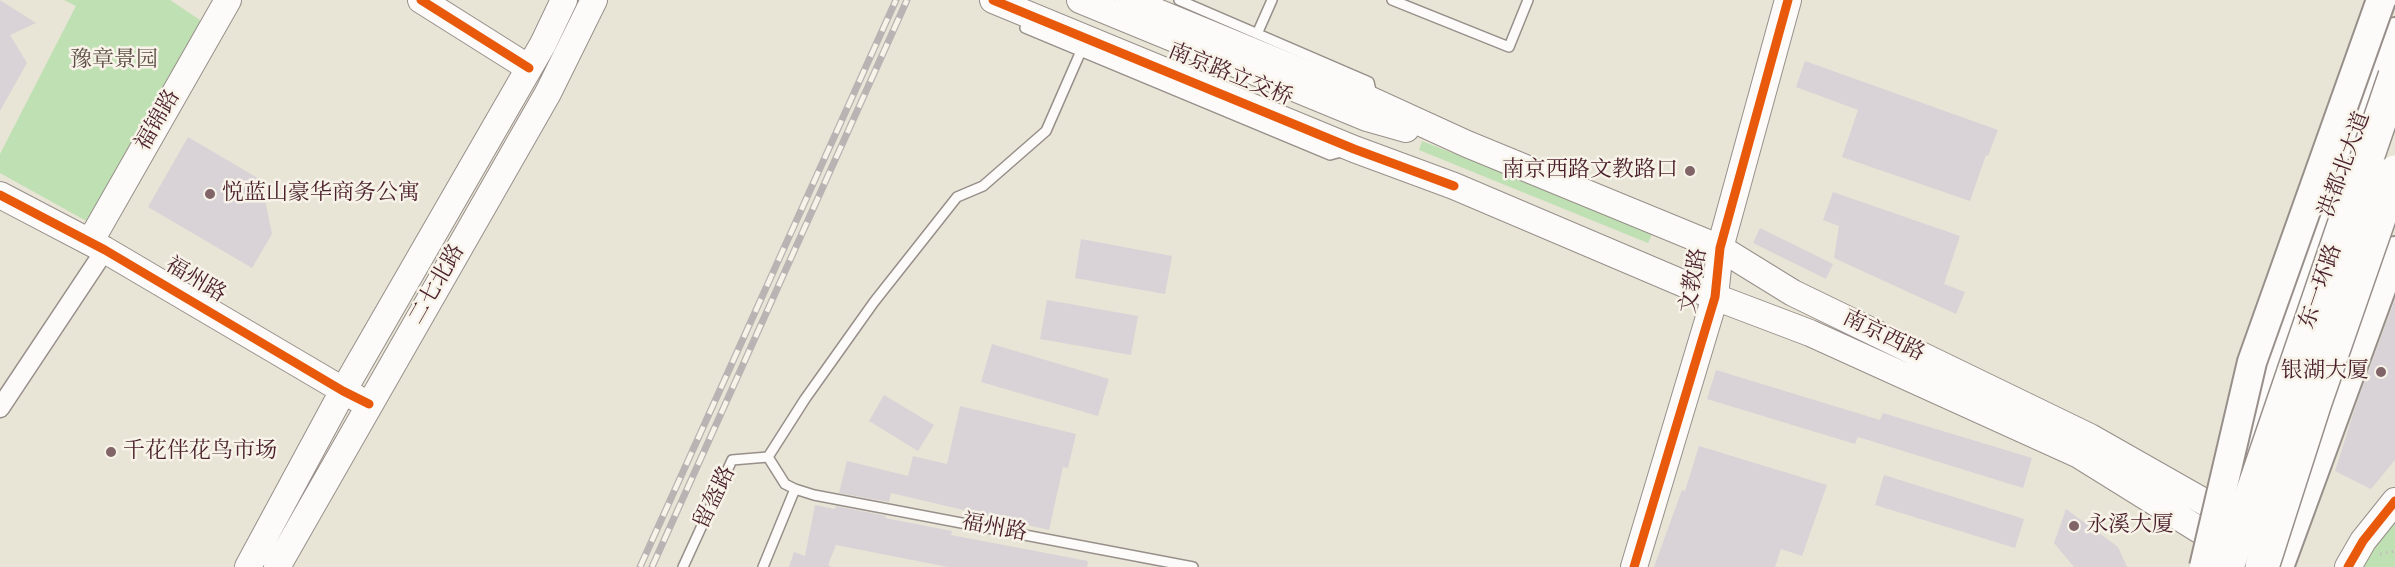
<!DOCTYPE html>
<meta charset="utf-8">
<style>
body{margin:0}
canvas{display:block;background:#e8e4d6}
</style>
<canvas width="2395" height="567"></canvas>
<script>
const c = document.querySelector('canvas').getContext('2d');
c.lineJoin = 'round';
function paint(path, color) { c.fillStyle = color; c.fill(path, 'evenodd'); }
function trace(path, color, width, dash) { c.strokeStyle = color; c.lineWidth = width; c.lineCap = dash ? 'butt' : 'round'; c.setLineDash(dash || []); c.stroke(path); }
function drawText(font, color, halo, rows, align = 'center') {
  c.font = font + ' "IM FELL DW Pica","Noto Serif SC",serif'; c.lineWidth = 5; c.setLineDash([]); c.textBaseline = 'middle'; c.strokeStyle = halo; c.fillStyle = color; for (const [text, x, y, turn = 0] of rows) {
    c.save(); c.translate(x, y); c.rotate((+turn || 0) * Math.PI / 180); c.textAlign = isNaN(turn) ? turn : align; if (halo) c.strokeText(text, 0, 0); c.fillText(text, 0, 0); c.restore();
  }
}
const green = new Path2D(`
 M64 0H170L203 22 90 223 0 173V154L76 6Z
 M1422 141 1653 232 1648 243 1419 150Z
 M2395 521V567H2359Z`);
const building = new Path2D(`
 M0 0 36 23 10 35 27 63 0 111Z
 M1805 61 1998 130 1988 156 1986 155 1970 201 1842 157 1858 110 1796 87Z
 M188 137 261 180 272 234 252 268 148 207Z
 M1833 192 1960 236 1944 284 1965 292 1956 314 1834 258 1839 226 1823 220Z
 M1760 228 1833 264 1826 279 1753 243Z
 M1081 239 1172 256 1165 294 1075 278Z
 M2395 299V460L2371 489 2335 471 2356 405Z
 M1047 300 1138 316 1131 355 1040 339Z
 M992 344 1109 379 1098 416 981 382Z
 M1716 370 1880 420 1883 413 2032 458 2023 488 1858 437 1855 444 1707 399Z
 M884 395 934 425 918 451 869 421Z
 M960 406 1076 434 1068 468 1063 467 1049 530 891 493 889 502 839 493 847 461 908 476 913 456 947 464Z
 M1699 446 1827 485 1802 556 1781 549 1775 567H1654L1682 490 1685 491Z
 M1884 475 2024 519 2015 548 1875 505Z
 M815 505 835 509 836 506 886 516 885 518 952 531 951 535 1088 561 1087 567H948L836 545 828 565 831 567H789L794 552 805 556Z
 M2066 509 2118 547 2127 567H2074L2054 543Z`);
const path = new Path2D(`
 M2380 554 2395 551`);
const lane = new Path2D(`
 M1179 0 1369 82 1372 95
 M1392 0 1509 47 1528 0
 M1025 28 1330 155 1345 151
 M1257 34 1272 0
 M795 489 814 495 1193 567
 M683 567 732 460 768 457
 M763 567 795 489 785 484 768 457 805 399 874 302 957 197 983 186 1046 131 1081 51`);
const street = new Path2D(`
 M0 408 105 250`);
const secondary = new Path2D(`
 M421 0 529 68
 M993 0 1354 149 1454 186 1715 297 1810 333 2079 455 2206 534 2224 552
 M1080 0 1367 118 1406 129
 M1128 0 1373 101 1467 144 1720 248 1793 293 2090 437 2215 508 2232 522
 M0 195 105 250 358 399
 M90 242 228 0
 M248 567 343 391 543 44 564 0
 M277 567 548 93 594 0
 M1634 567 1715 297 1720 248 1788 0
 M2348 567 2363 541 2395 501`);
const primary = new Path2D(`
 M2242 445 2395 32
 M2279 567 2395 251`);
const rail = new Path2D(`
 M640 567 896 0
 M652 567 907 0`);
const primaryBridge = new Path2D(`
 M2204 567 2252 362 2381 0`);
const highwayBridge = new Path2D(`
 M2227 567 2395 76
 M2262 567 2315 402 2395 172`);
const cycleway = new Path2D(`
 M421 0 529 68
 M993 0 1354 149 1454 186
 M0 195 105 250 343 391 369 404
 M1634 567 1715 297 1720 248 1788 0
 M2348 567 2363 541 2395 501`);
const markers = [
 [1690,171,6,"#816467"],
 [210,194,6,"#816467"],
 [2381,372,6,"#816467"],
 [111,452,6,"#816467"],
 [2074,526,6,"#816467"]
];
const parkNames = [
 ["豫章景园",114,61]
];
const streetNames = [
 ["南京路立交桥",1230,76,22],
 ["福锦路",159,121,-60],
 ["洪都北大道",2346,165,-70],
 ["福州路",195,281,31],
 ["文教路",1695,281,-80],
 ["二七北路",438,285,-60],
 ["东一环路",2322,287,-71],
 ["南京西路",1883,337,26],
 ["留盔路",716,498,-64],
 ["福州路",994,529,11]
];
const poiNames = [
 ["南京西路文教路口",1678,171,"right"],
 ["悦蓝山豪华商务公寓",222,194],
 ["银湖大厦",2369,372,"right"],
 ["千花伴花鸟市场",123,452],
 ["永溪大厦",2086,526]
];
paint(green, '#bee0b2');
paint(building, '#d9d3d7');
trace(lane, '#988f8a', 12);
trace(street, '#988f8a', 21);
trace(secondary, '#988f8a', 28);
trace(primary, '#988f8a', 32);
trace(path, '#c3bdbc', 3, [1.5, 4.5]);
trace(lane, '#fcfbf9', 9);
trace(street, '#fcfbf9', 18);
trace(secondary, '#fcfbf9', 26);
trace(primary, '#fcfbf9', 28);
trace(rail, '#b9b4b3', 7);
trace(rail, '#f7f3e8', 4.5, [14]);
trace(primaryBridge, '#988f8a', 32, []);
trace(highwayBridge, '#988f8a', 36, []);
trace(primaryBridge, '#fcfbf9', 28);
trace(highwayBridge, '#fcfbf9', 33);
trace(cycleway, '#e8590c', 9);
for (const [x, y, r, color] of markers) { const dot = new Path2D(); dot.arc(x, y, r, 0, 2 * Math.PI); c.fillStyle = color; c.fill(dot); trace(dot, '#f7f3e8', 2); }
drawText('22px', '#5e4e45', '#f7f3e8', parkNames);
drawText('22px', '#4a1f2b', '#f7f3e8', streetNames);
drawText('22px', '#4a1f2b', '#f7f3e8', poiNames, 'left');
</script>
